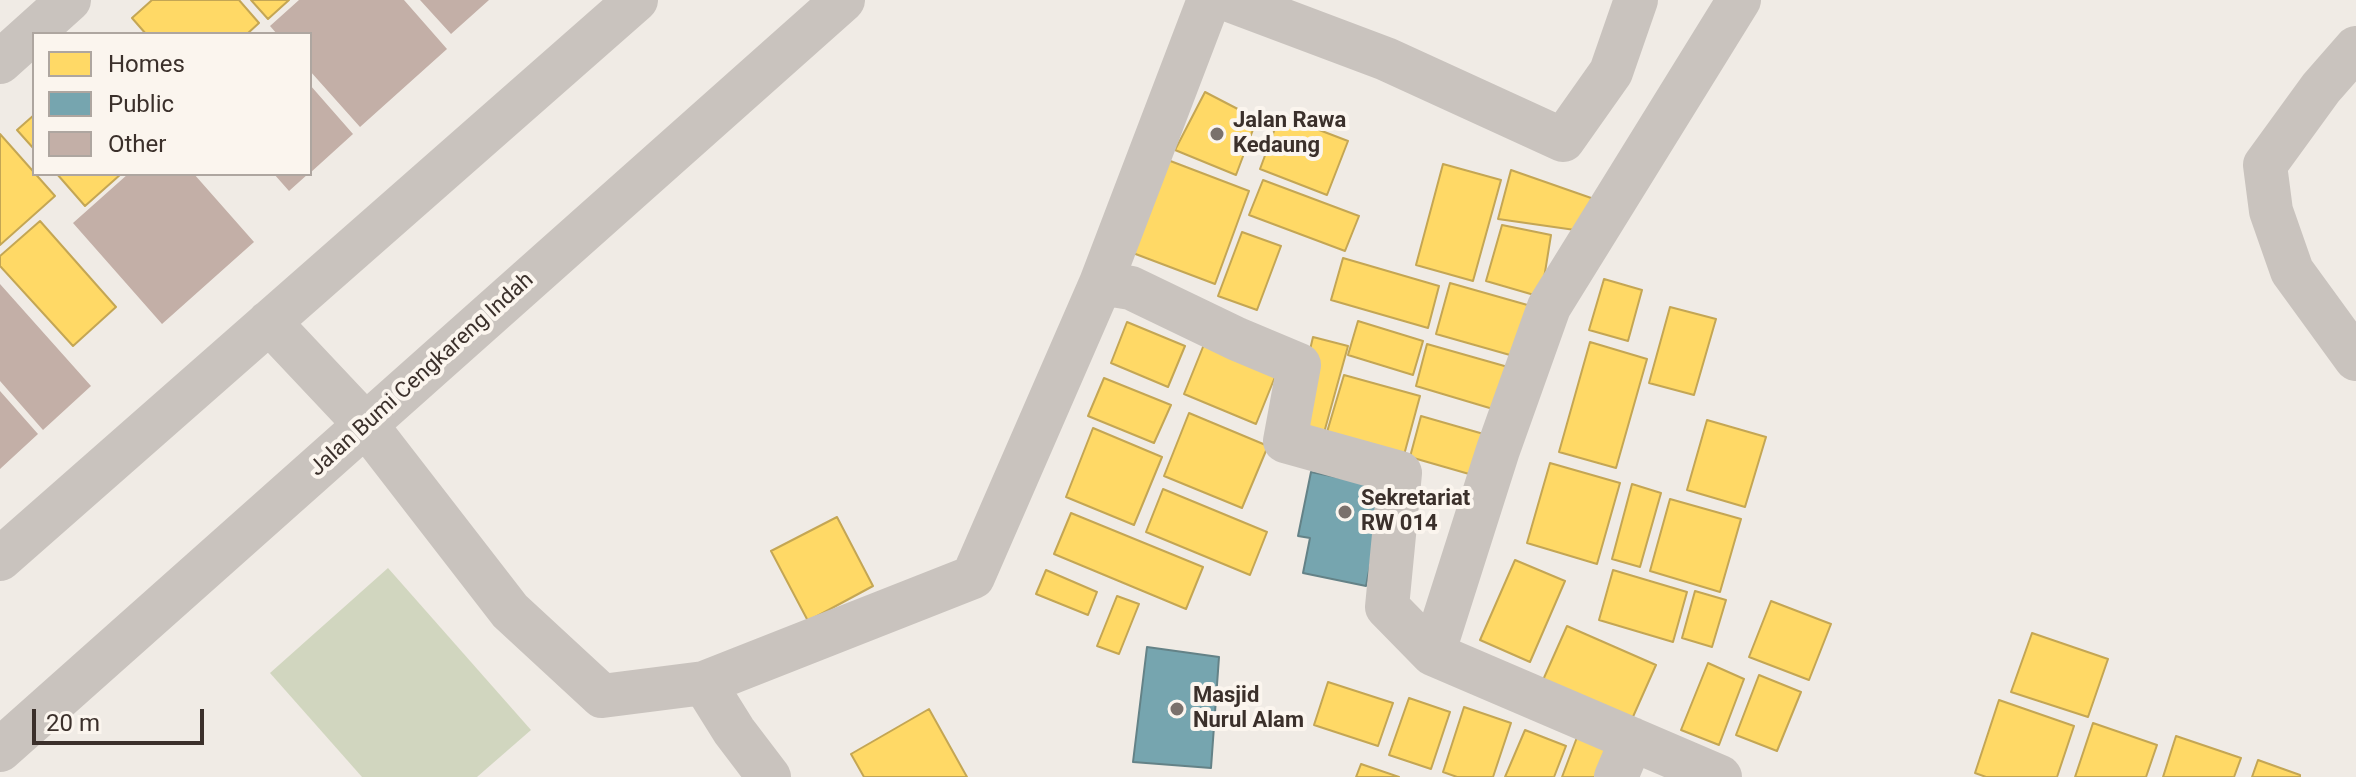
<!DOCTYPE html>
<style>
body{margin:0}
#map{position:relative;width:2356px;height:777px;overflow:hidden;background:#f0ebe5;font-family:Roboto,sans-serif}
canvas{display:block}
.legend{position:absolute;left:32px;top:32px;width:280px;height:144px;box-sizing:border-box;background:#fbf5ee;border:2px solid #aea6a0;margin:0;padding:10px 14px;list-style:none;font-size:24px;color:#3b302b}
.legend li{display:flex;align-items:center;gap:16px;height:40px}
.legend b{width:40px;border:2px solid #aea6a0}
.scale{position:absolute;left:32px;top:709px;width:172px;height:36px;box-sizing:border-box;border:4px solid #3b302b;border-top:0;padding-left:10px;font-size:24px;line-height:28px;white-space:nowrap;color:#3b302b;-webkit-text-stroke:6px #fbf5ee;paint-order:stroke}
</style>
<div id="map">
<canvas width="2356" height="777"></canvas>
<ul class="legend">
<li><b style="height:22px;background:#ffd966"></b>Homes</li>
<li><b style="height:22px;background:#76a5af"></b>Public</li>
<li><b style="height:22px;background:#c3afa7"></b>Other</li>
</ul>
<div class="scale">20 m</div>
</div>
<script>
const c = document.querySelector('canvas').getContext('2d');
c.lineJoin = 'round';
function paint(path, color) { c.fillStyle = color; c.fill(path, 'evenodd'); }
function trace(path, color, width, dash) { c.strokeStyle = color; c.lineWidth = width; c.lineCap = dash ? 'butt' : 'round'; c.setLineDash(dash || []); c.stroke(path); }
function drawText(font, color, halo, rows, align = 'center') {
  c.font = font + ' Roboto,sans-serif'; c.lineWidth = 8; c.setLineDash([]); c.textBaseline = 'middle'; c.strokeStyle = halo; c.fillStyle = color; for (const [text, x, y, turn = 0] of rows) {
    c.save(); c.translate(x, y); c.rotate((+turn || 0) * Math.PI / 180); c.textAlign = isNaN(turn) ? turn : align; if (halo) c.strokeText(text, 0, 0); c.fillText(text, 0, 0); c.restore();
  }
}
const green = new Path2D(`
 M388 568 531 730 477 777H362L270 673Z`);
const homes = new Path2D(`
 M152 0H239L259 23 247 34H146L132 18Z
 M251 0H289L268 19Z
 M1205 92 1257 119 1236 175 1175 150Z
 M34 115V149L17 130Z
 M1280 115 1348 141 1327 195 1260 169Z
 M0 134 55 196 0 245Z
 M1152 154 1249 191 1215 284 1117 247Z
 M1443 164 1501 180 1473 281 1416 265Z
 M1511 170 1594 199 1582 231 1498 219Z
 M57 174H121L85 206Z
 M1263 180 1359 216 1345 251 1249 215Z
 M40 221 116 307 73 346 0 266V256Z
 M1502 225 1551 235 1541 297 1486 281Z
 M1242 232 1281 246 1257 310 1218 296Z
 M1343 258 1439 286 1428 328 1331 300Z
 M1604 279 1642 290 1628 341 1589 330Z
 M1450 283 1531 306 1517 357 1436 334Z
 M1670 307 1716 319 1694 395 1649 383Z
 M1358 321 1423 341 1413 375 1348 355Z
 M1127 322 1185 346 1168 387 1111 363Z
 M1207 337 1279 367 1256 424 1184 394Z
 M1313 337 1348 346 1322 440 1292 427Z
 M1590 342 1647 359 1616 468 1559 452Z
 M1427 344 1515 369 1503 412 1416 386Z
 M1344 375 1420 396 1404 455 1327 432Z
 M1104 378 1171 405 1154 443 1088 416Z
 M1189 413 1268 446 1242 508 1164 476Z
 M1421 416 1494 437 1483 478 1410 457Z
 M1707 420 1766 437 1745 507 1687 490Z
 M1093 428 1162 457 1134 525 1066 497Z
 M1550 463 1620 483 1597 564 1527 543Z
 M1632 484 1661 493 1640 567 1612 559Z
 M1163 489 1267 532 1250 575 1146 532Z
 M1670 499 1741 519 1720 592 1650 571Z
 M1071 513 1203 567 1186 609 1054 554Z
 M837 517 873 586 808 621 771 551Z
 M1515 560 1565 581 1530 662 1480 640Z
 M1046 570 1097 592 1088 615 1036 594Z
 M1613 570 1687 592 1673 642 1599 620Z
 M1695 591 1726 600 1712 647 1682 638Z
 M1117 596 1139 604 1119 654 1097 646Z
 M1771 601 1831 624 1809 680 1749 657Z
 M1567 626 1656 665 1632 719 1543 680Z
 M2032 633 2108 659 2088 717 2011 692Z
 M1708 663 1744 679 1719 745 1681 730Z
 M1759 675 1801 692 1777 751 1736 735Z
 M1328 682 1393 703 1378 746 1314 725Z
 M1409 698 1450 712 1431 769 1389 755Z
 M1999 700 2074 726 2057 777H1986L1975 773Z
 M1464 707 1511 723 1493 777H1457L1443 772Z
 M929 709 967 777H864L851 754Z
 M2093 723 2157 745 2146 777H2075Z
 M1525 730 1566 746 1554 777H1505Z
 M1579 732 1612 745 1599 777H1562Z
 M2176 736 2241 758 2234 777H2163Z
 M2258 760 2300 775V777H2252Z
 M1361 764 1399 777H1356Z`);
const public = new Path2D(`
 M1311 472 1392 488 1373 551 1366 586 1303 573 1310 538 1298 536Z
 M1147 647 1219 657 1211 768 1133 762Z`);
const building = new Path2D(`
 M299 0H404L447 49 360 127 310 71V34H277L270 26Z
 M420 0H489L451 34Z
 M310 85 353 134 310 173Z
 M128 174H194L254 242 162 324 73 223Z
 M274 174H308L289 191Z
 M0 284 91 386 43 430 0 381Z
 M0 391 38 434 0 469Z`);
const minor = new Path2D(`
 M1229 0 1386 59 1563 140 1611 72 1636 0
 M2356 48 2321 88 2265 165 2271 211 2292 271 2356 359
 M0 62 69 0
 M1101 283 1209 0
 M269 322 366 425 510 611 602 696 704 683 973 577 1101 283 1131 288 1237 339 1299 365 1285 441 1400 473 1387 607 1433 654 1720 777
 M0 559 636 0
 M1433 654 1498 450 1549 307 1739 0
 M704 683 734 731 769 777
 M0 750 843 0
 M1616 777 1632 739`);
const markers = [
 [1217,134,8,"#7a716c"],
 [1345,512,8,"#7a716c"],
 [1177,709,8,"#7a716c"]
];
const poiNames = [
 ["Jalan Rawa",1233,121],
 ["Kedaung",1233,146],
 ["Sekretariat",1361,499],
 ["RW 014",1361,524],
 ["Masjid",1193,696],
 ["Nurul Alam",1193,721]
];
const streetNames = [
 ["Jalan Bumi Cengkareng Indah",422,375,-42]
];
paint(green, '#d1d6bf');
paint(homes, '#ffd966');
trace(homes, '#c4a654', 2);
paint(public, '#76a5af');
trace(public, '#648287', 2);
paint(building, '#c3afa7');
trace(minor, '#c9c3be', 44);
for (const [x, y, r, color] of markers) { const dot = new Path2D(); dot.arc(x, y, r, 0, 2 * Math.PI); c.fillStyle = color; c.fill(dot); trace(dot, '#fbf5ee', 3); }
drawText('bold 22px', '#3b302b', '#fbf5ee', poiNames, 'left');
drawText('22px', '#3b302b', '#fbf5ee', streetNames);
</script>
